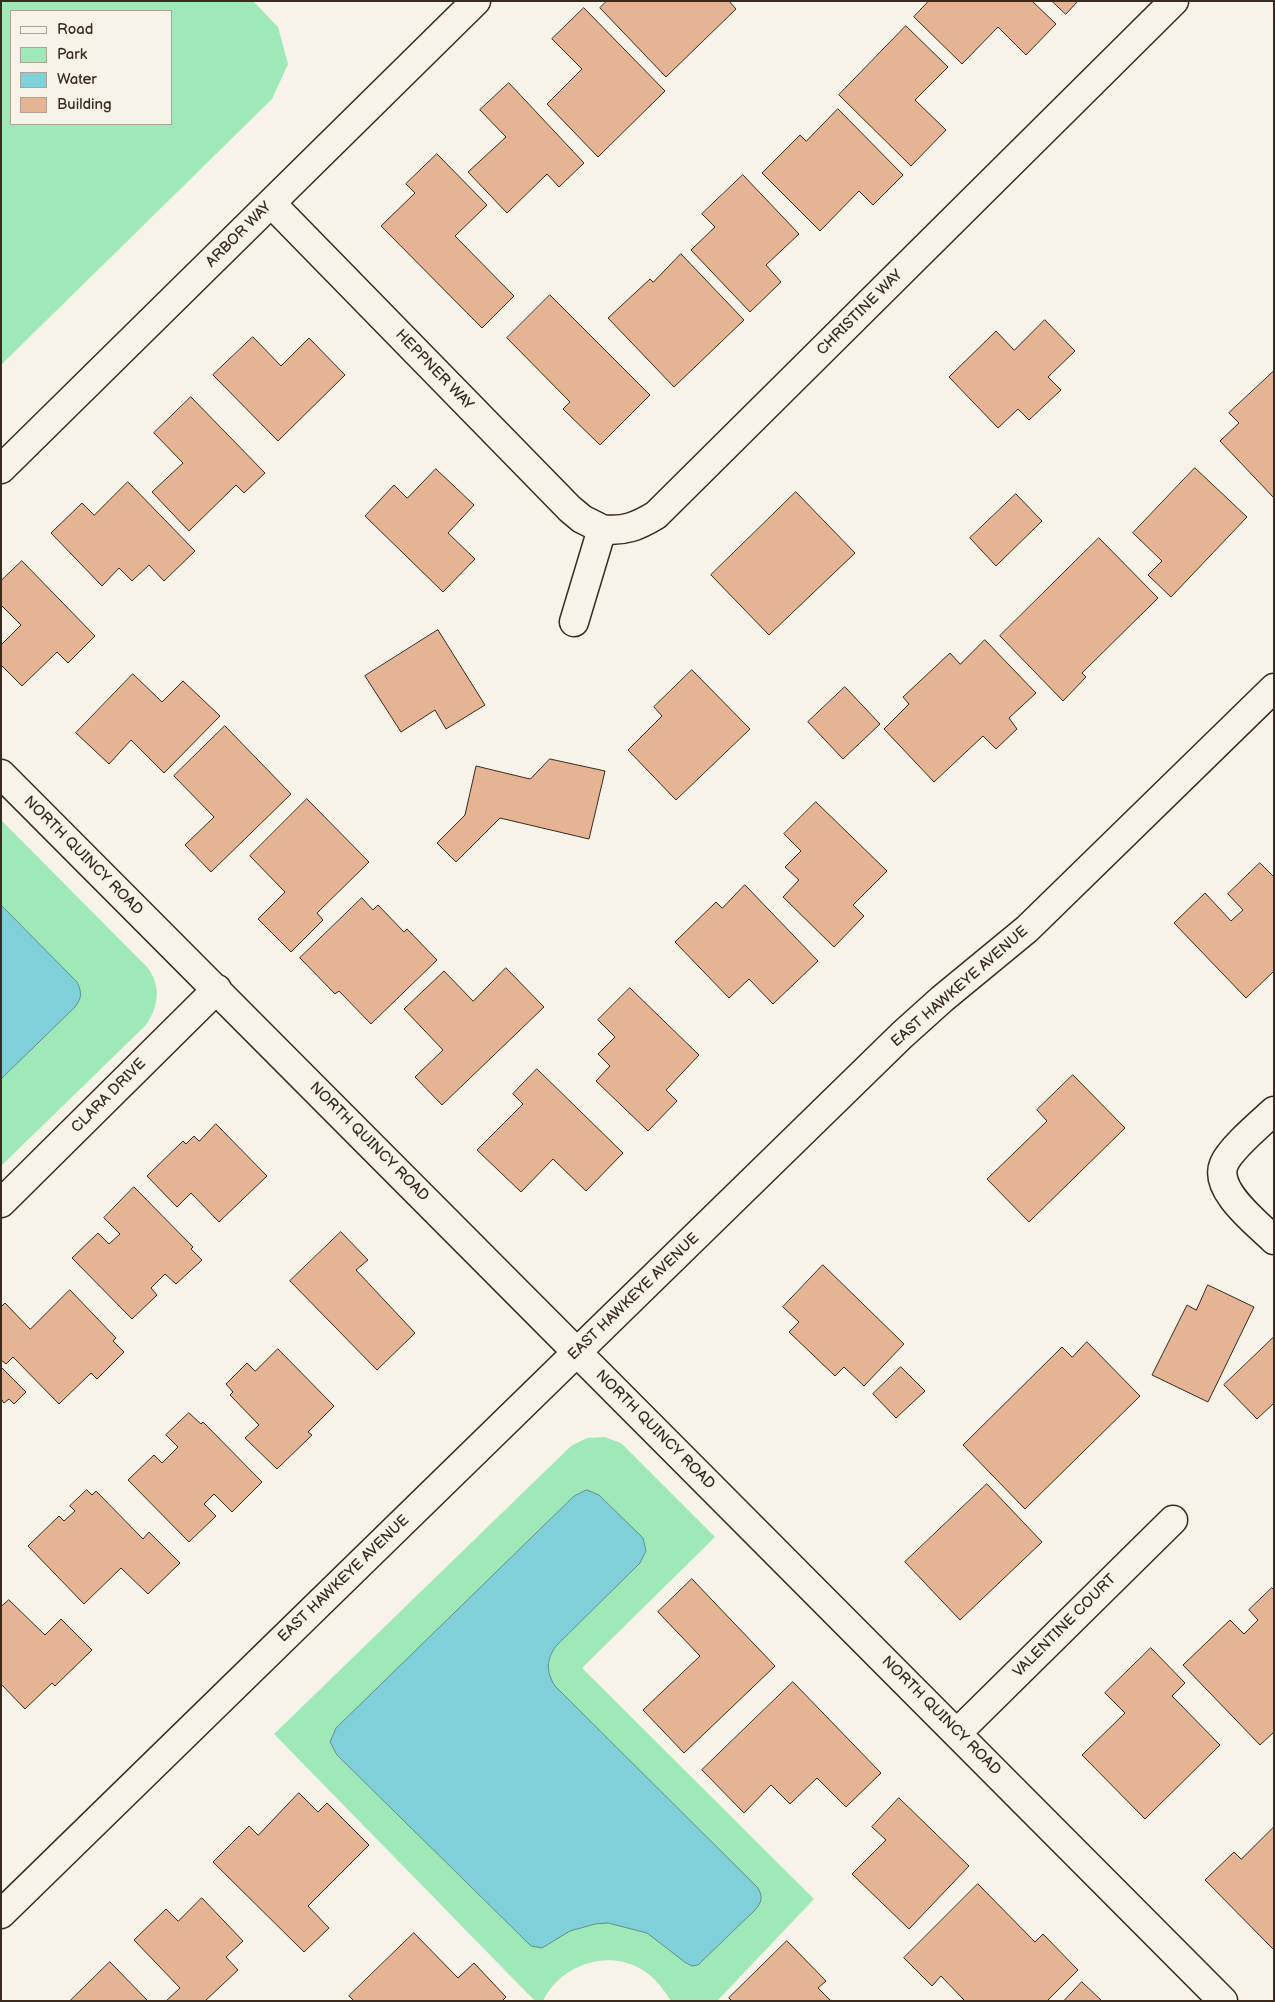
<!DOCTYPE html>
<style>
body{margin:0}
#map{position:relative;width:1275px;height:2002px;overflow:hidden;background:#f7f3e8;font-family:"Balsamiq Sans",sans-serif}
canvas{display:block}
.frame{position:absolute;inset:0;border:2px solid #3b2a1e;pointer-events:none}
.legend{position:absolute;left:10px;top:10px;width:162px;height:115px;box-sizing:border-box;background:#f7f3e8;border:1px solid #aca397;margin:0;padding:6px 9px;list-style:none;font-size:15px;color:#3b2a1e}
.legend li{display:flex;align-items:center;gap:10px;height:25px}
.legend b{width:25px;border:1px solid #aca397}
</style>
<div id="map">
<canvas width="1275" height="2002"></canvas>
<div class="frame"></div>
<ul class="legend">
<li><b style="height:6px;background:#f7f3e8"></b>Road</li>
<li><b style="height:14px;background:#9fe9b8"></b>Park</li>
<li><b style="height:14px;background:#7fd0d9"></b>Water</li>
<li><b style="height:14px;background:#e4b494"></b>Building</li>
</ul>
</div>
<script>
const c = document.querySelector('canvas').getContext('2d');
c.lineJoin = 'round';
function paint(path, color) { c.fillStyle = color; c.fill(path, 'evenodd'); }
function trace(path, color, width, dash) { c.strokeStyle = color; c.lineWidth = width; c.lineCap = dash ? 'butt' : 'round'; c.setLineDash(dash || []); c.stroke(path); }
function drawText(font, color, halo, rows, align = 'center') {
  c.font = font + ' "Balsamiq Sans",sans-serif'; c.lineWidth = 4; c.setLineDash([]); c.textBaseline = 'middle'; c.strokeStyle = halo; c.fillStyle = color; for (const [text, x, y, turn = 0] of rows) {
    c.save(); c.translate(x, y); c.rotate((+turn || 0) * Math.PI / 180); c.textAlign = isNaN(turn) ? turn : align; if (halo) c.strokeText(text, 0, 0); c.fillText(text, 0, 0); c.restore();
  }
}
const green = new Path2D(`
 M1 1H253L278 27 288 64 272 99 1 365ZM11 11H171V124H11Z
 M1 820 146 966C162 984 159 1008 145 1026L1 1166Z
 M605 1437 621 1443 715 1537 582 1668 814 1899 717 2001H671C662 1987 653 1975 639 1968 604 1949 559 1967 543 2001H535L274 1734 571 1446 587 1438Z`);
const water = new Path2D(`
 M1 905 77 982C82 992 82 998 75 1007L1 1079Z
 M587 1490 599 1495 643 1538 646 1551 640 1563 556 1646C546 1660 546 1672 555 1686L758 1888C763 1897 762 1902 755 1910L698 1965 692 1966 686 1963 647 1933 608 1923 595 1924 570 1931 542 1948 531 1946 337 1755 330 1742 336 1728 574 1496Z`);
const building = new Path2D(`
 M607 1H729L736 9 666 77 600 8Z
 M929 1H1032L1056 24 1026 55 998 27 962 64 914 17Z
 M1052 1H1078L1066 14Z
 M584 8 665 91 598 157 547 104 582 69 552 39Z
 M906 26 948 67 915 100 946 130 911 166 839 95Z
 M509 83 584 163 559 187 547 174 507 213 468 172 506 137 480 110Z
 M838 109 903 175 873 205 859 191 820 231 762 173 800 135 806 141Z
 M437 154 487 205 455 236 514 296 482 328 381 226 415 193 406 184Z
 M743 175 799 234 766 265 781 282 750 312 691 250 715 227 702 214Z
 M681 254 744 320 674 387 608 318 650 279 653 282Z
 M550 295 650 395 600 445 563 409 570 402 507 338Z
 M1045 320 1075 351 1048 377 1061 390 1029 420 1018 409 998 428 949 377 996 331 1014 350Z
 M253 337 281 366 309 338 345 375 278 441 213 375Z
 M1274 371V498L1220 441 1239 423 1229 413Z
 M191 397 265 473 244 493 236 485 189 531 152 492 183 463 154 433Z
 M1195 468 1247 517 1171 597 1148 575 1162 561 1133 533Z
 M436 469 474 505 448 533 475 559 443 592 365 516 394 485 407 498Z
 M128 482 195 551 164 581 149 565 132 581 119 568 102 586 51 533 82 503 94 515Z
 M796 492 855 553 769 635 711 575Z
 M1016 494 1042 521 996 566 970 538Z
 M1099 538 1158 598 1082 673 1086 677 1063 701 1000 636Z
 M22 561 95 636 68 663 57 652 22 686 1 665V645L21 625 1 605V581Z
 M438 630 485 705 446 729 435 710 401 732 365 676Z
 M985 640 1036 693 1009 718 1017 729 996 749 983 736 934 782 884 729 909 704 903 697 950 653 960 664Z
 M692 670 750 729 676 800 628 750 662 716 654 707Z
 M133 674 162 702 183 681 220 716 164 773 131 740 109 764 76 733Z
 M845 687 880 724 843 759 808 722Z
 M225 726 291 794 211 872 185 845 214 817 174 776Z
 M550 759 605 771 589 839 500 818 456 862 437 843 465 815 476 766 530 779Z
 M307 799 369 862 317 913 323 920 291 952 258 919 285 892 250 856Z
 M816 802 887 871 853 905 864 916 834 947 783 897 799 880 785 867 801 851 784 834Z
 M1260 863 1274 877V971L1246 998 1174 923 1205 893 1231 921 1243 910 1228 894Z
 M745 885 818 961 773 1004 749 979 729 998 675 942 716 902 722 908Z
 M362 898 373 910 378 905 404 932 407 929 437 960 371 1024 339 991 335 994 300 958Z
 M506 968 544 1007 442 1105 415 1077 443 1050 404 1009 444 971 473 1001Z
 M630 988 699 1055 666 1090 677 1101 648 1131 596 1081 610 1066 598 1054 615 1037 598 1020Z
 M537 1069 623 1153 586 1191 553 1159 521 1192 477 1150 523 1104 513 1094Z
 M1073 1075 1125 1128 1029 1222 987 1179 1047 1121 1037 1110Z
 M216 1124 267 1176 219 1222 191 1193 177 1207 147 1176 183 1141 186 1144 194 1136 199 1141Z
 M134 1187 193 1247 191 1249 202 1260 176 1284 165 1274 151 1288 157 1295 132 1319 72 1258 98 1233 109 1244 120 1234 104 1218Z
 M341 1232 368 1260 356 1270 415 1333 377 1370 290 1281Z
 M823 1265 904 1344 864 1386 844 1367 835 1376 789 1332 799 1322 783 1307Z
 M1208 1285 1254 1307 1208 1402 1152 1375 1187 1305 1196 1310Z
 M70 1290 116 1338 113 1341 124 1352 97 1379 91 1373 59 1404 13 1357 6 1364 1 1360V1307L5 1303 30 1329Z
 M1274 1337V1403L1257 1419 1224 1385Z
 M1087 1342 1140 1396 1025 1509 963 1445 1062 1347 1072 1357Z
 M278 1349 334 1406 308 1432 312 1435 277 1469 245 1438 259 1425 230 1395 233 1392 226 1384 247 1363 255 1371Z
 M1 1367 26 1392 14 1404 9 1399 4 1403 1 1399Z
 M901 1367 925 1391 896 1418 873 1394Z
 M189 1413 201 1424 203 1422 262 1482 232 1512 214 1494 204 1504 216 1516 189 1542 128 1480 154 1455 162 1463 178 1447 166 1435Z
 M987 1484 1042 1542 960 1620 905 1562Z
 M87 1490 92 1495 96 1491 143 1539 149 1532 180 1563 148 1594 121 1568 84 1604 28 1546 59 1516 64 1521 75 1511 70 1506Z
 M692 1579 775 1666 684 1753 643 1710 700 1656 658 1612Z
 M1272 1588 1274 1590V1732L1260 1745 1183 1665 1230 1620 1244 1634 1258 1620 1249 1610Z
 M9 1600 45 1635 61 1619 92 1650 55 1686 52 1683 25 1709 1 1684V1607Z
 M1151 1648 1185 1683 1172 1696 1220 1745 1145 1819 1082 1755 1125 1713 1105 1693Z
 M793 1682 881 1773 846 1807 817 1778 790 1804 771 1785 744 1813 702 1770Z
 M299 1793 318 1812 327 1803 369 1845 308 1906 329 1928 304 1952 213 1862 249 1826 258 1835Z
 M899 1798 969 1866 909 1929 852 1874 886 1840 872 1827Z
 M1274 1827V1950L1205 1880 1234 1852 1241 1859Z
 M978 1884 1035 1942 1043 1934 1078 1970 1047 2001H965L941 1976 932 1986 904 1958Z
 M202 1898 243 1941 226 1957 238 1970 205 2001H166L180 1988 134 1940 166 1909 178 1921Z
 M414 1933 458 1978 474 1963 506 1997 502 2001H354L349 1996Z
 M787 1941 826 1981 818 1988 831 2001H732L729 1998Z
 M110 1962 148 2001H70Z
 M1082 1982 1102 2001H1064Z`);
const minor = new Path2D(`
 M271 203 570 509 582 519 602 529
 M1 469 476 1
 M574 622 602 529C624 532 638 526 656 515L1174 1
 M1 774 1223 2001
 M1274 1111C1261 1123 1230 1149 1224 1164 1213 1190 1257 1223 1274 1240
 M1 1203 217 989
 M957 1733 1173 1520
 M1 1914 902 1035 942 999 1027 929 1274 688`);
const streetNames = [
 ["ARBOR WAY",239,235,-45],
 ["CHRISTINE WAY",860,313,-45],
 ["HEPPNER WAY",434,370,46],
 ["NORTH QUINCY ROAD",83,856,45],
 ["EAST HAWKEYE AVENUE",960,987,-41],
 ["CLARA DRIVE",109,1096,-45],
 ["NORTH QUINCY ROAD",369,1142,45],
 ["EAST HAWKEYE AVENUE",634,1297,-44],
 ["NORTH QUINCY ROAD",655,1430,45],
 ["EAST HAWKEYE AVENUE",344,1579,-44],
 ["VALENTINE COURT",1065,1626,-45],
 ["NORTH QUINCY ROAD",941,1716,45]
];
paint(green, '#9fe9b8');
paint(water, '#7fd0d9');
trace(water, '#648e8e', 1);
paint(building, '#e4b494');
trace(building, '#3b2a1e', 1);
trace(minor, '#3b2a1e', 31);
trace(minor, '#f7f3e8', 28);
drawText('15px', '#3b2a1e', '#f7f3e8', streetNames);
</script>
